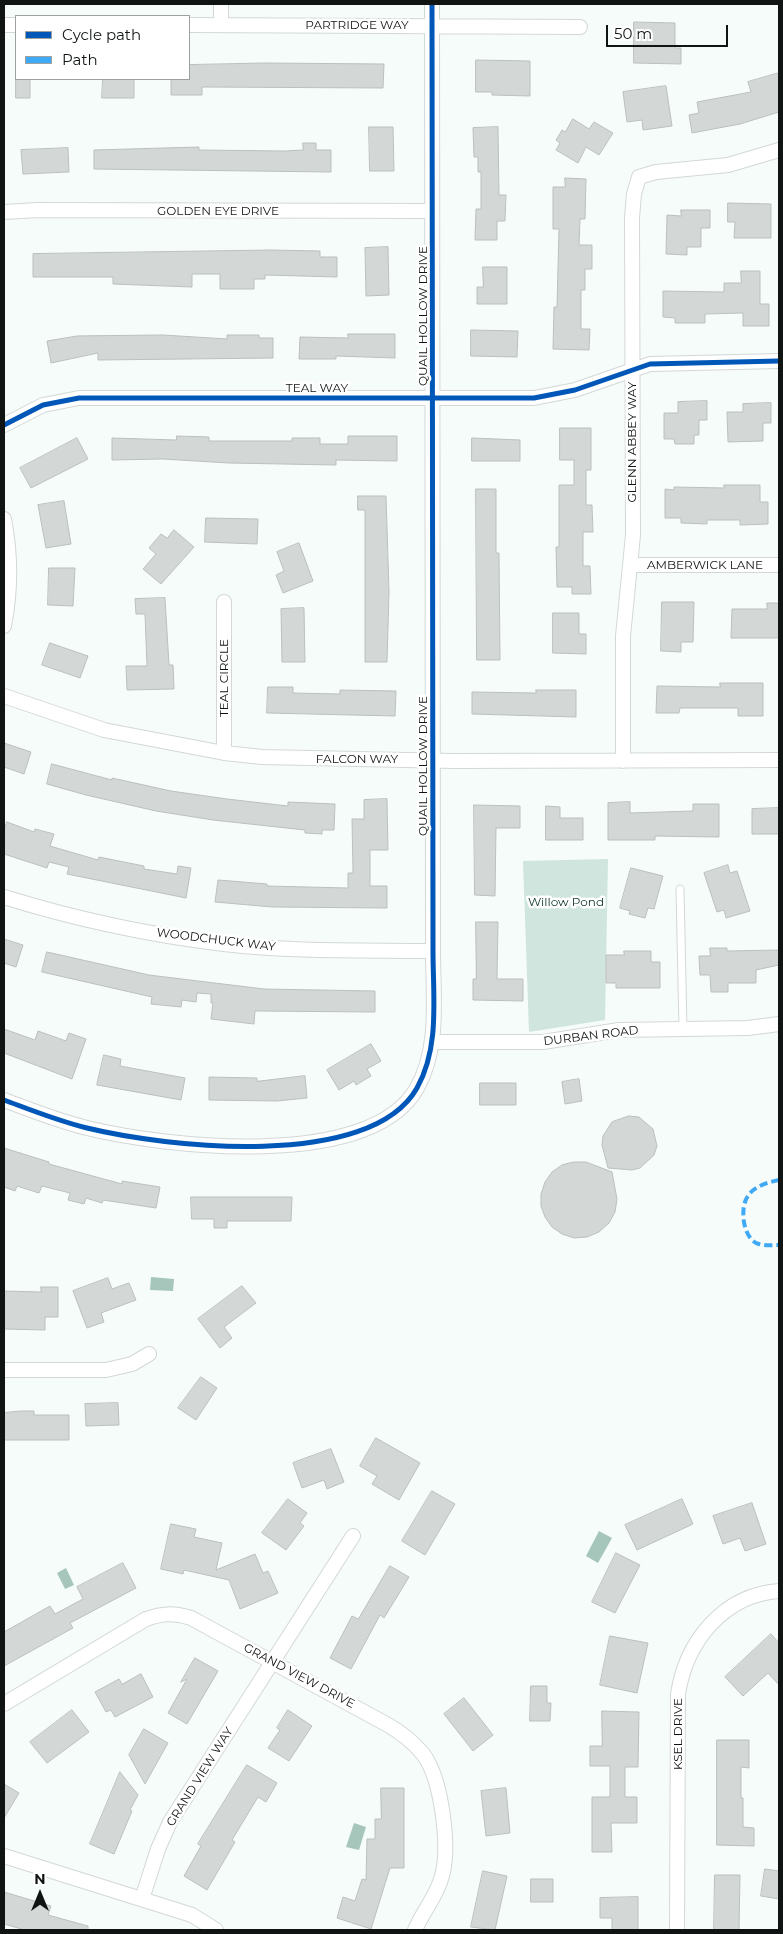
<!DOCTYPE html>
<style>
body{margin:0}
#map{position:relative;width:783px;height:1934px;overflow:hidden;background:#f6fcfa;font-family:Montserrat,sans-serif}
canvas{display:block}
.frame{position:absolute;inset:0;border:5px solid #101413;pointer-events:none}
.legend{position:absolute;left:15px;top:15px;width:175px;height:65px;box-sizing:border-box;background:#fff;border:1px solid #9fa1a1;margin:0;padding:6px 9px;list-style:none;font-size:15px;color:#101413}
.legend li{display:flex;align-items:center;gap:10px;height:25px}
.legend b{width:25px;border:1px solid #9fa1a1}
.north{position:absolute;left:15px;top:1869px;width:50px;height:50px;-webkit-text-stroke:4px #fff;paint-order:stroke;rotate:0deg;font-size:14px;font-weight:700;line-height:20px;text-align:center;color:#101413}
.north::after{content:'';display:block;margin:auto;width:18px;height:22px;background:#101413;clip-path:polygon(50% 0,100% 100%,50% 72%,0 100%)}
.scale{position:absolute;left:606px;top:25px;width:122px;height:22px;box-sizing:border-box;border:2px solid #101413;border-top:0;padding-left:6px;font-size:15px;line-height:18px;white-space:nowrap;color:#101413;-webkit-text-stroke:4px #fff;paint-order:stroke}
</style>
<div id="map">
<canvas width="783" height="1934"></canvas>
<div class="frame"></div>
<ul class="legend">
<li><b style="height:6px;background:#0057b8"></b>Cycle path</li>
<li><b style="height:6px;background:#3fa9f5"></b>Path</li>
</ul>
<div class="north">N</div>
<div class="scale">50 m</div>
</div>
<script>
const c = document.querySelector('canvas').getContext('2d');
c.lineJoin = 'round';
function paint(path, color) { c.fillStyle = color; c.fill(path, 'evenodd'); }
function trace(path, color, width, dash) { c.strokeStyle = color; c.lineWidth = width; c.lineCap = dash ? 'butt' : 'round'; c.setLineDash(dash || []); c.stroke(path); }
function drawText(font, color, halo, rows, align = 'center') {
  c.font = font + ' Montserrat,sans-serif'; c.lineWidth = 5; c.setLineDash([]); c.textBaseline = 'middle'; c.strokeStyle = halo; c.fillStyle = color; for (const [text, x, y, turn = 0] of rows) {
    c.save(); c.translate(x, y); c.rotate((+turn || 0) * Math.PI / 180); c.textAlign = isNaN(turn) ? turn : align; if (halo) c.strokeText(text, 0, 0); c.fillText(text, 0, 0); c.restore();
  }
}
const green = new Path2D(`
 M608 859 605 1020 529 1032 523 861Z`);
const water = new Path2D(`
 M151 1277 174 1279 173 1291 150 1290Z
 M599 1531 612 1538 598 1563 586 1556Z
 M66 1568 74 1585 65 1589 57 1573Z
 M354 1823 366 1827 359 1850 346 1847Z`);
const building = new Path2D(`
 M634 22 675 23V48H681V64L634 63Z
 M476 60 530 61V96L492 95V92H476Z
 M264 63 384 64 383 88 202 87V95H171V79H189V65Z
 M779 73V112L740 124 692 133 689 115 699 113 697 102 751 92 748 82Z
 M16 79H30V98H16Z
 M103 79H134V98H102Z
 M666 86 672 126 643 130 642 120 627 122 623 92Z
 M573 119 589 129 594 122 613 133 599 155 586 147 578 163 556 150 560 143 556 140 562 130 565 132Z
 M369 127H393L394 171H370Z
 M498 127 499 195H506L505 221H497V240H475L476 209H481V172H478V157H474L473 128Z
 M303 143H316V150H331V172L94 169V150L199 147V150L285 151 303 150Z
 M68 148 69 172 23 174 21 150Z
 M565 178 586 179 585 219H580L579 245H592V269H585V290H581V329H590L589 350 553 349 554 307H557L559 229H553V187H565Z
 M728 203 771 204V238H734L735 222H728Z
 M681 210H710V228H701V247H687V255L666 254 667 215 681 216Z
 M388 247 389 295 366 296 365 248Z
 M271 250 320 251V257H337V277L265 275V279H254V289H220V274H192V287L113 284V277H33V254Z
 M483 267H507V304H477V287H483Z
 M741 271H760V304H769V326H743V313L705 314V323H675V318L663 317V291L724 292V283H741Z
 M471 330 518 331 517 357 471 356Z
 M348 334H395V358L336 356V359H299L300 337 348 338Z
 M163 335 227 339V335H259V338H273V358L98 360V353L51 363 47 341 77 336Z
 M707 401V420H699V435H694V444H675L674 439H664V413H678V402Z
 M771 403V423H763V441L728 442 727 412H743V404Z
 M560 428H591V470H586V505H592L593 532H583V566H590L591 594H572V587H557L556 547H559V485H574V460H560Z
 M177 436 209 437V441H292V438H320V444H348V436H397V461L336 460V465L229 463 163 459 112 460V438L176 440Z
 M77 438 88 459 31 488 20 468Z
 M472 438 520 440V461H472Z
 M724 485H760V502H768V524L740 525V520H707V524L681 523V518H665V489L674 490V487L724 488Z
 M476 489H496V553H499L500 660H477Z
 M358 496H386L389 592 387 662H365V510H358Z
 M64 501 71 544 46 548 38 505Z
 M206 518 258 519 257 544 205 542Z
 M174 530 194 547 161 584 143 569 156 554 149 548 161 534 167 538Z
 M299 543 313 581 283 593 276 575 284 571 277 552Z
 M49 568H75L73 606 48 605Z
 M165 598 169 665H173L174 689 127 690 126 666H147L145 614H136L135 599Z
 M662 602H694L693 642H681V652L661 651Z
 M767 603H779V638H731L732 609H767Z
 M304 608 305 662H282L281 609Z
 M553 613H579V634H586V654L553 653Z
 M50 643 88 656 80 678 42 665Z
 M720 683H763V716H738V708H680L679 713H656L657 686 720 687Z
 M268 687H293V693L340 694V690L396 691 395 716 267 713Z
 M536 690H576V717L472 714V692L536 693Z
 M4 743 31 752 24 774 4 767Z
 M52 764 112 780V778L171 791 227 799 288 806V802L335 804 334 830H322V834L305 833V830L213 820 156 811 86 795 47 784Z
 M387 799 388 850H370V886H387V908L272 907 215 902 218 880 267 884V886L348 888V873H353L352 819H364V800Z
 M630 802V813L693 811V804H719V837L655 836V840H608V803Z
 M474 805 520 806V828H496L495 896 475 895Z
 M546 806 560 807V818H583V840H546Z
 M779 808V834H752V809Z
 M7 822 34 832 35 829 54 834 50 846 98 860 99 857 144 866V869L177 874 178 866 191 868 186 898 67 874 69 867 49 862 47 868 4 854V831Z
 M728 865 730 873 737 871 750 911 726 918 724 910 717 912 704 873Z
 M631 868 663 876 654 909 648 908 645 918 629 914 630 911 620 908Z
 M476 922H498L497 979H523V1001L473 1000V979H476Z
 M4 939 23 945 16 967 4 963Z
 M710 948H727V951L779 950V965L756 970V983H728V992H711L710 975H700L699 956H710Z
 M624 951H651V962H660V988H616V983H606V955H624Z
 M47 952 149 975 264 989 375 991V1012L255 1011 254 1024 211 1019 213 1003H211V994L197 993 196 1002 182 1000 181 1007 151 1004 152 997 42 972Z
 M4 1029 35 1040 38 1031 66 1041 69 1033 86 1039 72 1079 4 1053Z
 M371 1044 381 1061 367 1069 371 1076 356 1085 354 1081 339 1090 327 1070Z
 M104 1055 121 1059 120 1066 185 1078 181 1100 97 1085Z
 M305 1076 307 1098 277 1101 209 1100V1077L257 1078V1081Z
 M579 1079 582 1101 565 1104 562 1082Z
 M480 1083H516V1105H480Z
 M629 1116 639 1117 653 1129 657 1146 654 1155 640 1168 632 1170 608 1168 602 1145 603 1136 612 1122Z
 M4 1148 49 1162V1164L122 1184V1181L160 1187 156 1208 103 1200 102 1203 86 1198 84 1204 68 1200 70 1193 42 1186 39 1193 17 1186 15 1191 4 1187Z
 M574 1162H586L612 1172 617 1199 615 1212 609 1223 599 1232 587 1237 574 1238 562 1234 552 1227 545 1217 541 1206V1194L545 1182 552 1172 562 1165Z
 M191 1197H292L291 1221H227V1228H214V1219H192Z
 M108 1278 112 1289 129 1283 136 1300 101 1313 104 1322 87 1328 73 1291Z
 M242 1286 256 1303 224 1327 232 1338 220 1348 198 1319Z
 M41 1287H58V1317H45V1330L4 1329V1291L41 1292Z
 M201 1377 217 1388 196 1420 178 1408Z
 M118 1403 119 1425 86 1426 85 1404Z
 M21 1411H34V1415H69V1440H4V1413Z
 M376 1438 420 1463 399 1500 372 1484 377 1476 360 1466Z
 M331 1449 344 1482 327 1489 324 1480 302 1488 293 1463Z
 M432 1491 455 1504 425 1555 402 1541Z
 M288 1499 307 1513 300 1523 304 1526 286 1550 262 1533Z
 M682 1499 693 1524 637 1550 625 1525Z
 M752 1503 766 1544 745 1551 740 1538 723 1544 713 1516Z
 M171 1524 196 1529 194 1537 222 1543 216 1570 255 1554 263 1573 268 1571 278 1593 240 1609 229 1580 184 1570 183 1574 161 1569Z
 M616 1553 640 1565 615 1613 592 1602Z
 M123 1563 136 1588 70 1623 73 1628 4 1666V1632L50 1606 55 1614 83 1599 77 1587Z
 M390 1566 409 1577 384 1618 380 1615 351 1669 330 1658 352 1616 358 1619Z
 M771 1634 779 1643V1685L768 1673 743 1696 725 1677Z
 M610 1636 648 1643 637 1693 600 1685Z
 M195 1658 218 1671 187 1724 168 1713 187 1679 181 1682Z
 M141 1674 153 1697 115 1717 111 1710 106 1712 95 1692 119 1679 122 1684Z
 M531 1686H547V1703H551L550 1721H530Z
 M464 1698 493 1735 473 1751 444 1714Z
 M72 1710 89 1732 47 1763 30 1742Z
 M288 1710 312 1726 289 1761 268 1748 280 1730 277 1728Z
 M602 1711 639 1712 638 1767H625V1797H637V1823H611L612 1852H592V1797H610V1766H590V1746H602Z
 M144 1729 168 1743 145 1784 129 1755Z
 M717 1740H749V1768L741 1767V1798H743V1827L754 1828V1846L717 1845Z
 M247 1765 277 1783 266 1802 258 1797 232 1840 235 1842 207 1890 184 1876 201 1846 198 1844Z
 M120 1772 138 1795 130 1810 132 1811 114 1854 90 1844Z
 M4 1784 19 1793 4 1818Z
 M381 1788H404V1868H390L371 1929 337 1918 343 1897 355 1901 362 1879 366 1880 367 1839H375V1819H381Z
 M506 1788 510 1833 486 1836 481 1791Z
 M765 1869 779 1871V1899L761 1896Z
 M483 1871 507 1876 495 1930 471 1927Z
 M715 1875H740L739 1930H714Z
 M531 1879H553V1902H531Z
 M4 1892 51 1906 48 1915 88 1926V1930H25L4 1924Z
 M638 1897V1930H612V1918H600V1898Z`);
const service = new Path2D(`
 M680 889 683 1029`);
const minor = new Path2D(`
 M221 4V25
 M4 25H16
 M189 25 580 27
 M4 212 38 210 432 211
 M4 425 43 405 79 398H534L575 390 650 364 779 361
 M4 519C11 555 11 590 4 626
 M632 565H779
 M224 602V753
 M4 696 104 730 224 753 262 757 454 761 779 760
 M623 761V636L633 535 632 218 634 194 639 177 656 172 728 165 779 150
 M4 897C75 919 149 935 224 944 293 952 363 950 433 951
 M433 1042H543L619 1030 748 1028 779 1024
 M4 1100C31 1110 58 1121 87 1128 165 1147 370 1171 417 1088 440 1047 433 997 433 951L432 4
 M4 1370H106L132 1364 149 1354
 M4 1704 146 1619C163 1613 174 1613 191 1618L388 1725C402 1733 413 1742 423 1754 442 1779 450 1847 442 1876 437 1896 423 1911 415 1930
 M4 1856 192 1915 216 1930
 M142 1899 158 1849 170 1822 353 1536
 M677 1930 678 1694C686 1642 723 1595 779 1591`);
const quiet = new Path2D(`
 M779 1180C769 1182 754 1186 748 1196 739 1208 743 1240 759 1244 765 1246 773 1245 779 1245`);
const cycleway = new Path2D(`
 M4 425 43 405 79 398H534L575 390 650 364 779 361
 M4 1100C31 1110 58 1121 87 1128 165 1147 370 1171 417 1088 440 1047 433 997 433 951L432 4`);
const streetNames = [
 ["PARTRIDGE WAY",357,25],
 ["GOLDEN EYE DRIVE",218,211],
 ["QUAIL HOLLOW DRIVE",423,316,-90],
 ["TEAL WAY",317,388],
 ["GLENN ABBEY WAY",632,442,-90],
 ["AMBERWICK LANE",705,565],
 ["TEAL CIRCLE",224,678,-90],
 ["FALCON WAY",357,759],
 ["QUAIL HOLLOW DRIVE",423,766,-90],
 ["WOODCHUCK WAY",216,940,7],
 ["DURBAN ROAD",591,1036,-7],
 ["GRAND VIEW DRIVE",299,1676,28],
 ["KSEL DRIVE",678,1734,-90],
 ["GRAND VIEW WAY",200,1777,-58]
];
const parkNames = [
 ["Willow Pond",566,902]
];
paint(green, '#d0e5de');
paint(water, '#a6c6bc');
paint(building, '#d3d8d6');
trace(building, '#bbc0bf', 1);
trace(service, '#d3d8d7', 9);
trace(minor, '#d3d8d7', 16);
trace(service, '#fefffe', 7);
trace(minor, '#fefffe', 14);
trace(quiet, '#3fa9f5', 4, [8, 4]);
trace(cycleway, '#0057b8', 5);
drawText('12px', '#101413', '#fff', streetNames);
drawText('12px', '#0c342a', '#fff', parkNames);
</script>
